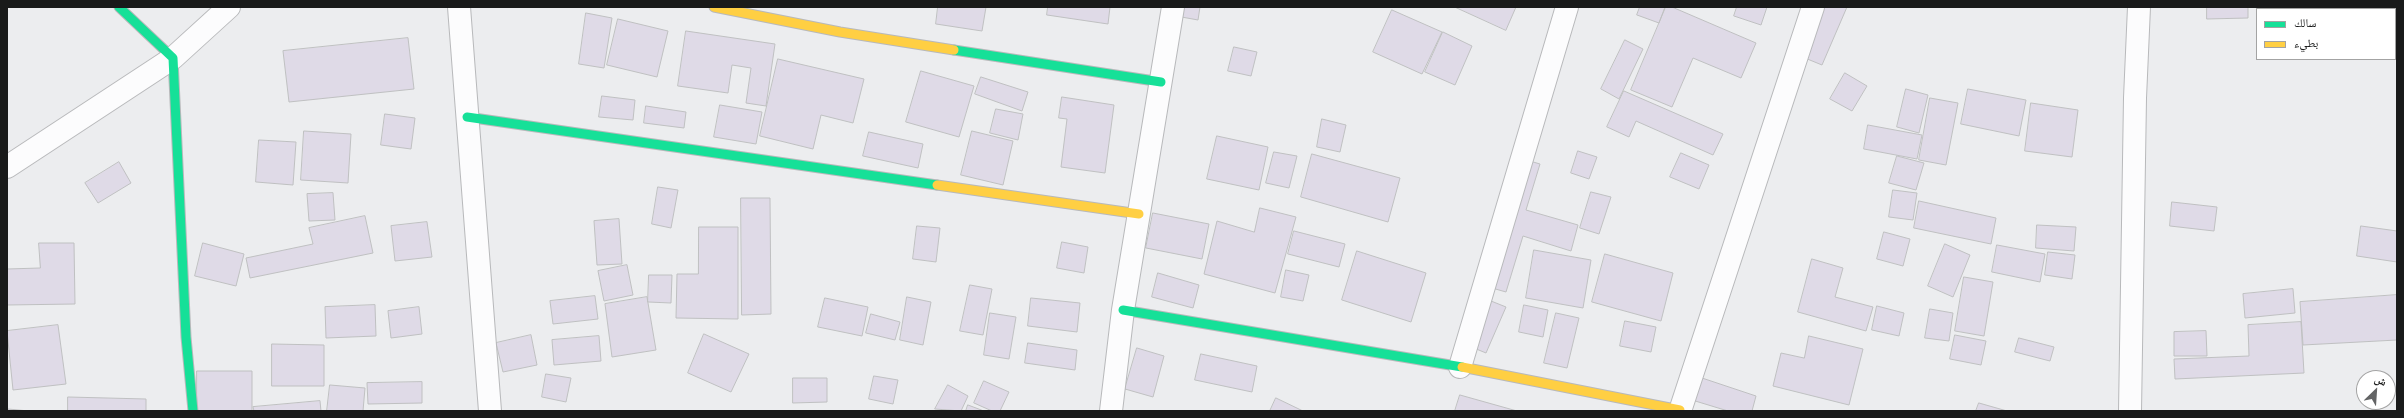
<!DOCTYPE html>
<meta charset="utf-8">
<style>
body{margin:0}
#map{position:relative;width:2404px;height:418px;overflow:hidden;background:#ecedef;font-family:Poppins,"Noto Naskh Arabic",sans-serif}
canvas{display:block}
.frame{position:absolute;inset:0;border:8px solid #191a1a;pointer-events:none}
.legend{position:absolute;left:2256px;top:8px;width:140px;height:52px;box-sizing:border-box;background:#fff;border:1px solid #a3a3a3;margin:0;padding:5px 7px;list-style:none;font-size:12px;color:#191a1a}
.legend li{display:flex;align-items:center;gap:8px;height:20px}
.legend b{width:20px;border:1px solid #a3a3a3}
.north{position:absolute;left:2356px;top:370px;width:40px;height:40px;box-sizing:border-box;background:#fff;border:1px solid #a3a3a3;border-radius:50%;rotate:25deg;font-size:11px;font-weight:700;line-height:16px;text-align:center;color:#191a1a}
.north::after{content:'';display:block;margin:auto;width:14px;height:18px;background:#636465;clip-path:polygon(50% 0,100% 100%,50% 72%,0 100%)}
</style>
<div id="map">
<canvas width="2404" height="418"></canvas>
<div class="frame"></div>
<ul class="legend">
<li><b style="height:5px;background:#16e098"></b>سالك</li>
<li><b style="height:5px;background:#ffcf43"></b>بطيء</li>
</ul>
<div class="north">ش</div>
</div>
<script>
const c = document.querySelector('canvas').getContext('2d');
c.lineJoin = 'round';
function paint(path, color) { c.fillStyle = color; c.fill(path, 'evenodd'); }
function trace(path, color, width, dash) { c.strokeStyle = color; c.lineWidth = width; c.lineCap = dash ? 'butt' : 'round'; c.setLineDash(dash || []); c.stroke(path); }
const building = new Path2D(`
 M938 7H986L982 31 936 24Z
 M1048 7H1110L1108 24 1047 15Z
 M1177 7H1200L1198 20 1176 16Z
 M1455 7H1516L1506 30Z
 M1640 7H1665L1659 23 1637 15Z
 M1666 7H1672L1756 43 1741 78 1693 58 1672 107 1631 90Z
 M1737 7H1767L1761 25 1734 16Z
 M1821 7H1847L1822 65 1800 56Z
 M2207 7H2248V18L2207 19Z
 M1392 10 1442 32 1422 74 1373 52Z
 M586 13 612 18 604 68 579 64Z
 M618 19 668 31 657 77 607 65Z
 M686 31 775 44 766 106 746 103 751 68 732 65 728 93 678 86Z
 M1443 32 1472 46 1455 85 1425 72Z
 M408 38 414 89 289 102 283 51Z
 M1625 40 1643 49 1619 99 1601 89Z
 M1234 47 1257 52 1251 76 1228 71Z
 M778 59 864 79 853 123 821 115 813 149 760 136Z
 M921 71 974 86 959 137 906 122Z
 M1845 73 1867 86 1852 111 1830 99Z
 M981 77 1028 92 1022 111 975 94Z
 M1906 89 1928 95 1919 133 1897 127Z
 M1968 89 2026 100 2019 136 1961 124Z
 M1624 91 1723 134 1713 155 1636 121 1629 137 1607 127Z
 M602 96 635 100 633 120 599 117Z
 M1062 97 1114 105 1105 173 1061 167 1067 119 1059 118Z
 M1930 98 1958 103 1946 165 1919 160Z
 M2031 103 2078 110 2072 157 2025 151Z
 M720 105 762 112 756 144 714 137Z
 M646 106 686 112 684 128 644 123Z
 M996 109 1023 114 1018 140 990 133Z
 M385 114 415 118 411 149 381 145Z
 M1322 119 1346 125 1340 152 1317 147Z
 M1868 125 1922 135 1917 159 1864 149Z
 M304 131 351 134 348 183 301 180Z
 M972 131 1013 141 1003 185 961 175Z
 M869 132 923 144 918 168 863 156Z
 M1217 136 1268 147 1259 190 1207 179Z
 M259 140 296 142 293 185 256 182Z
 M1578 151 1597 157 1589 179 1571 173Z
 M1274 152 1297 156 1289 188 1266 183Z
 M1681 153 1709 165 1699 189 1670 177Z
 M1312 154 1400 178 1388 222 1301 197Z
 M1897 156 1924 163 1916 190 1889 183Z
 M1523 159 1540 164 1526 210 1578 225 1571 251 1523 236 1506 292 1485 286Z
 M119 162 131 183 98 203 85 183Z
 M658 187 678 190 671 228 652 224Z
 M1893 190 1917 193 1913 220 1889 217Z
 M1591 192 1611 197 1599 234 1580 228Z
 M333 193 335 220 309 221 307 194Z
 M741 198H770L771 314 742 315Z
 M1919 201 1996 218 1991 244 1914 228Z
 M2172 202 2217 207 2214 231 2170 226Z
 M1260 208 1296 217 1275 293 1204 274 1217 221 1254 232Z
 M1153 213 1209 224 1202 259 1146 248Z
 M365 216 373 253 250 278 246 258 313 244 309 228Z
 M619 219 622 264 597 265 594 221Z
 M427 222 432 257 395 261 391 226Z
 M2037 225 2076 227 2074 251 2036 248Z
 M917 226 940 228 936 262 913 259Z
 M2361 226 2397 231V262L2357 256Z
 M699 227H738V319L676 318 677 274H698Z
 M1294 231 1345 244 1339 267 1288 254Z
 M1884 232 1910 239 1903 266 1877 259Z
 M1062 242 1088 247 1084 273 1057 268Z
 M39 243H74L75 304 7 305V269L40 268Z
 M203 243 244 254 236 286 195 276Z
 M1945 244 1970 255 1953 297 1928 286Z
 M1997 245 2045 254 2040 282 1992 272Z
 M1534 250 1591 260 1583 308 1526 298Z
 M1357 251 1426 273 1411 322 1342 300Z
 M2048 252 2075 255 2072 279 2045 275Z
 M1605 254 1673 273 1661 321 1592 302Z
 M1812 259 1843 268 1835 297 1873 307 1866 331 1798 312Z
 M627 265 633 295 604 301 598 271Z
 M1286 270 1309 275 1303 301 1281 297Z
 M1158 273 1199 285 1193 308 1152 297Z
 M649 275H672L671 303 648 302Z
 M1964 277 1993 282 1984 336 1955 331Z
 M970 285 992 289 983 335 960 331Z
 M2293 289 2295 313 2245 318 2243 294Z
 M1476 295 1506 307 1486 353 1457 341Z
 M2397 295V340L2303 345 2300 302Z
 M595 296 598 319 553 324 550 301Z
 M647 297 656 350 612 357 605 304Z
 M907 297 931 302 923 345 900 340Z
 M825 298 868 307 862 336 818 327Z
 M1031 298 1080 303 1077 332 1028 326Z
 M375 305 376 336 326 338 325 307Z
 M1524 305 1548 310 1543 337 1519 332Z
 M1877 306 1904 313 1899 336 1872 330Z
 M419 307 422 334 391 338 388 311Z
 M1930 309 1953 313 1949 341 1925 338Z
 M990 313 1016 317 1009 359 984 355Z
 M1556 313 1579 318 1567 368 1544 363Z
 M871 314 900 322 895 340 866 333Z
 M1625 321 1656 327 1651 352 1620 346Z
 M2301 322 2304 373 2175 379 2174 359 2249 356 2248 325Z
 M58 325 66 384 13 390 7 331Z
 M2206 331 2207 356H2174V332Z
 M704 334 749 354 731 392 688 373Z
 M531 335 537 365 503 372 496 343Z
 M1955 335 1986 341 1981 365 1950 359Z
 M599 336 601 361 554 365 552 340Z
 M1809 336 1863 349 1849 405 1773 386 1781 353 1804 358Z
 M2019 338 2054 347 2050 361 2015 352Z
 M1028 343 1077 350 1075 370 1025 363Z
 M272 344 324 345V386H272Z
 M1137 348 1164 356 1153 397 1125 389Z
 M1201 354 1257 366 1252 392 1195 380Z
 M197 371H252V411H197Z
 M546 374 571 378 566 402 542 397Z
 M874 376 898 380 893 404 869 399Z
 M1699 377 1756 396 1752 411H1728L1692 400Z
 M793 378H827V402L793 403Z
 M984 381 1009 392 1000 411H992L974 403Z
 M422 382V403L368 404 367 383Z
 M330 385 365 388 363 411H327Z
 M948 385 968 396 961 411 935 409Z
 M1460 395 1517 411H1455Z
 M68 397 146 399V411H68Z
 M1276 398 1303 411H1270Z
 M320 401 321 411H254L253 407Z
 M1979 403 2007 411H1976Z
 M968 405 984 411H966Z
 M8 409 29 411H8Z`);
const street = new Path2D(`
 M459 7 490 411
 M7 167 173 58 229 7
 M1460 367 1567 7
 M1111 411 1123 310 1173 7
 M1680 411 1813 7
 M2130 411 2135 98 2139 7`);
const fast = new Path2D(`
 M119 7 173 58 186 337 193 411
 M954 50 1161 82
 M467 117 937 185
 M1123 310 1462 367`);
const slow = new Path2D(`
 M714 7 840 32 954 50
 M937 185 1139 214
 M1462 367 1680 410`);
paint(building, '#dfdae7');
trace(building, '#bfc0c1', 1);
trace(street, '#b8b9bb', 24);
trace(fast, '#b8b9bb', 11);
trace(slow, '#b8b9bb', 11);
trace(street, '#fcfcfd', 22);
trace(fast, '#16e098', 9);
trace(slow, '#ffcf43', 9);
</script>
